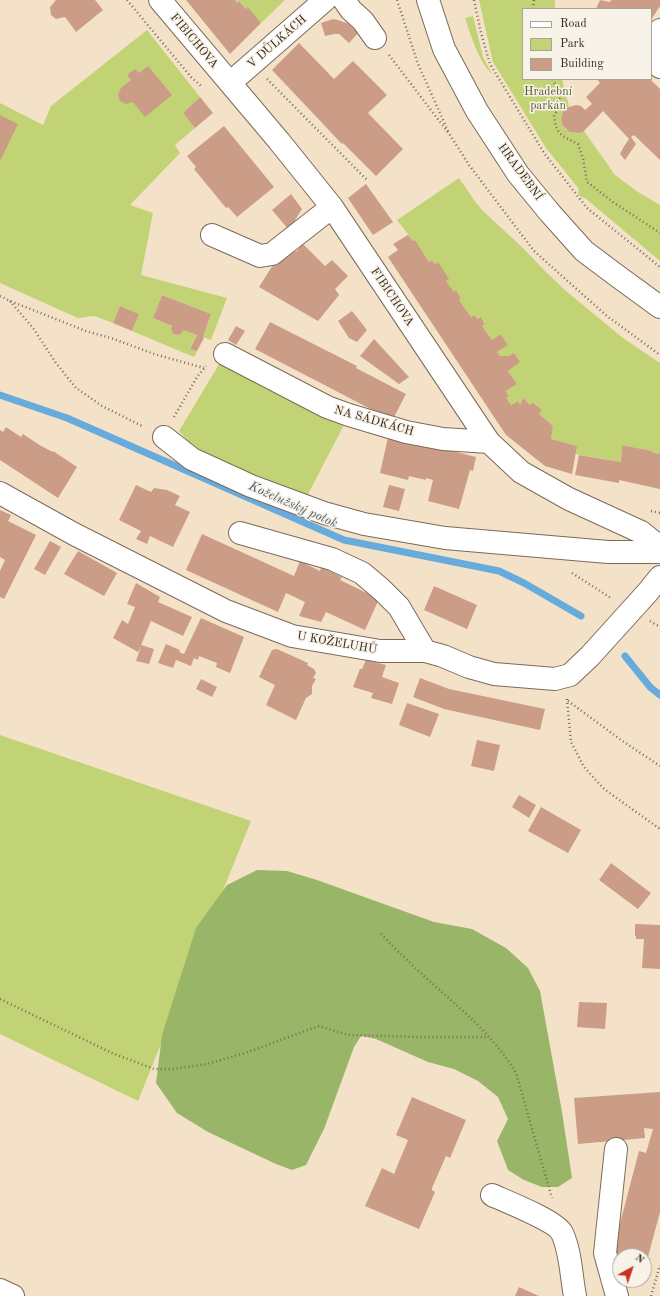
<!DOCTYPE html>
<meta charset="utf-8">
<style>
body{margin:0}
#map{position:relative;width:660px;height:1296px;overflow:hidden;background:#f4e2c8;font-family:"Old Standard TT",serif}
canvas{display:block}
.legend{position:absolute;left:522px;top:8px;width:130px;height:72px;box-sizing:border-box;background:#f7f3e8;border:1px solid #aca397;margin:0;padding:5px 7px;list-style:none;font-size:12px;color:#3b2a1e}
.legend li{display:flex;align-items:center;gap:8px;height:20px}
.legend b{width:20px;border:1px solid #aca397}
.north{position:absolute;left:612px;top:1248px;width:40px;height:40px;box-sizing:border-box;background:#f7f3e8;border:1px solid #aca397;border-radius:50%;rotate:40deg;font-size:11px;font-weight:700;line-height:16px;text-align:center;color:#3b2a1e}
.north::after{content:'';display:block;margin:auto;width:14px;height:18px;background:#c8321e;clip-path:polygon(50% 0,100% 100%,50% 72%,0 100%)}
</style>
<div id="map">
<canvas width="660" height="1296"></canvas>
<ul class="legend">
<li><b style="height:5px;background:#fff"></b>Road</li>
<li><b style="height:11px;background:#c2d376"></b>Park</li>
<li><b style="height:11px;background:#cb9d86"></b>Building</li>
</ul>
<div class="north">N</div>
</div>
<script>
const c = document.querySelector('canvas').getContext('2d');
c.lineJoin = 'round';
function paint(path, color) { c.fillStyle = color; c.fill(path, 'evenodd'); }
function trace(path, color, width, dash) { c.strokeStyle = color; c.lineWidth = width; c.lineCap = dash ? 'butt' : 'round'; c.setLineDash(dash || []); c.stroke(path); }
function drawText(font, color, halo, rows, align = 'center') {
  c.font = font + ' "Old Standard TT",serif'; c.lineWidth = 3; c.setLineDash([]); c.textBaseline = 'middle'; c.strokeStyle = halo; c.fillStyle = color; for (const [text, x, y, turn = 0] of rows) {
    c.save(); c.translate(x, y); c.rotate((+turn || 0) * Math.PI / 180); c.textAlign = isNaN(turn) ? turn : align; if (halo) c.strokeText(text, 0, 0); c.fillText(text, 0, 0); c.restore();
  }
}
const green = new Path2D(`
 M235 0H285L261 23 248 8 246 9 239 1 237 3Z
 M479 0H555V9H523V79H562L569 106C552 118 566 139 584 131L615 175 638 192 660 205V261L585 198 581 197 578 193 579 189 546 148 493 62Z
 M473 16 483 57 492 74C479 63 470 33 465 18Z
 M147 30 200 97 183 113 195 128 175 145 180 153 130 205 153 213 141 275 227 298 211 340 203 337 211 314 162 295 153 318 172 326 171 329 173 334 178 335 182 333 183 330 197 335 190 348 197 351 194 357 132 331 139 314 120 306 113 323 94 316 78 318 0 283V103L43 125 51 106Z
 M459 178 476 203 483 211 522 247 544 270 566 291 623 338 660 363V454L652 452V451L622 445 621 462 575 454 576 446 551 439 553 426 539 414 542 410 534 402 530 405 523 398 520 405 517 401 511 405 506 398 509 395 506 391 517 384 508 371 520 362 509 356H500L497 352 508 345 501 334 492 340 482 326 485 323 481 317 477 319 475 315 471 317 459 300 461 298 457 291 454 292 446 281 438 262 435 264 432 260 429 262 415 240 413 241 397 220Z
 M221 361 345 423 305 500 212 458 190 443 179 431Z
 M0 735 251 821 138 1101 0 1034Z`);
const forest = new Path2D(`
 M257 870 287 871 317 880 434 922 472 929 506 948 528 968 540 991 562 1112 572 1178 558 1187H542L524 1180 508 1170 497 1141 508 1119 498 1097 478 1081 454 1069 428 1062 376 1039 361 1036 354 1047 324 1129 306 1165 292 1170 276 1164 208 1132 177 1113 156 1083 162 1035 196 928 227 885Z`);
const stream = new Path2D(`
 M0 395 67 418 344 540 499 571 524 583 581 616
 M625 656 650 687 660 695`);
const building = new Path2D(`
 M56 0H95L103 10 76 32 65 17 56 19 51 15 50 7Z
 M186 0H235L237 3 239 1 246 9 248 7 261 23 230 54Z
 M600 0 610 2 611 0H660V6L651 20V9H596Z
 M333 19 338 20 349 24 358 33 349 43 339 34H334L325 36 321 23Z
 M299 43 334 79 353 61 387 95 368 113 403 149 376 176 343 143 342 144 272 70Z
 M148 66 172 95 145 117 133 102 126 104 120 101 118 94 121 88 131 80 127 75 135 69 139 73Z
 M597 79H650L660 89V160L634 135 631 137 636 144 625 160 620 154 623 148 629 139 603 111 583 132 578 133 570 132 563 126 561 120 562 114 566 108 576 105 581 106 585 110 592 104 586 97 600 83Z
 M200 97 213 113 195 128 183 113Z
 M0 115 18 124 0 161Z
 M224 126 274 187 237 217 228 207 226 208 194 169 196 167 187 156Z
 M366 184 393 222 373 235 348 198Z
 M291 194 302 209 289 230 272 210Z
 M408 235 413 241 415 240 429 262 432 260 435 264 438 262 449 279 446 281 454 292 456 290 461 298 459 300 471 317 475 315 477 319 481 317 485 324 482 326 492 340 501 334 508 345 497 352 500 356H509L514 353 520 362 508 371 517 384 506 391 509 396 506 398 511 405 518 401 520 405 523 398 530 405 533 402 542 410 539 414 553 426 551 439 577 446 572 474 545 466 506 435 388 257 398 250 393 244Z
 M303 244 325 266 332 260 348 276 335 289 339 295 318 321 259 287 271 268 291 248 296 252Z
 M162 295 211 314 203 337 204 338 197 351 190 349 197 335 183 330 182 333 178 335 173 334 171 329 172 326 153 318Z
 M120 306 139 314 132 331 113 323Z
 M352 311 367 330 357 342 349 338 338 321Z
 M270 322 357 366 356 368 406 394 393 419 388 418 255 349Z
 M236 326 245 331 236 345 228 340Z
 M374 339 409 377 399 384 360 356Z
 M6 427 21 437 23 434 41 446 53 452V451L77 467 58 498 0 460V430L3 432Z
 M389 433 417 442 476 457 473 471 470 470 459 509 428 501 433 480 426 478V480L409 476 408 480 380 473Z
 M622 445 652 451V452L660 454V489L619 480V483L575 475 579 455 621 462Z
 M136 485 151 492 154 488 167 490 180 496 175 505 190 512 173 547 150 536 147 544 136 539 141 531 119 520Z
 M389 485 405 489 399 511 383 507Z
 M0 510 11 515 8 521 36 535 4 599 0 597V571L5 560 0 557Z
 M202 534 294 576 300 561 320 571 321 567 342 577 340 580 379 599 365 630 326 612 321 622 299 616 305 602 286 593 278 612 186 570Z
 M50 541 61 547 45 575 34 569Z
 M78 551 117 573 104 596 64 574Z
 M136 583 160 597 158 602 192 617 183 636 151 621 141 645 154 649 149 664 136 661 141 646 138 652 113 638 122 620 128 624 135 607 127 604Z
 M434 586 477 605 467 629 424 610Z
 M201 618 244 637 230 673 216 667 217 663 199 656 198 660 194 658 191 666 176 660 173 668 158 663 166 644 180 650 179 652 184 654Z
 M277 649 308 663 307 665 314 669 316 673 313 678 316 679 312 686V694L306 698 296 720 266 705 275 685 259 677 272 650Z
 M366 660 386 665 382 677 399 683 392 704 371 698 373 693 353 687 360 669H362Z
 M420 678 449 689 545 709 540 730 444 709 413 697Z
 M201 679 217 687 212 697 196 689Z
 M407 703 439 714 430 737 399 725Z
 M477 740 500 745 494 771 471 766Z
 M519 795 536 805 529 818 512 807Z
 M541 807 581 830 568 853 528 831Z
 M611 863 651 893 638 909 599 880Z
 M635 924 660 925V969L642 968 644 939H636V936H635Z
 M579 1002 607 1003 605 1029 577 1027Z
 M660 1092V1212L646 1264 644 1263V1256H620L612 1254 639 1151 646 1153 653 1129 644 1128 645 1138 578 1144 574 1098Z
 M412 1097 466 1120 450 1158 446 1156 432 1188V1190L435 1192 419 1229 365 1206 382 1168 394 1174 408 1140 396 1135Z
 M519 1287 539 1296H515Z`);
const path = new Path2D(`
 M127 0 191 77 201 86
 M397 0 418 64 448 131
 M474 0 481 33 490 64 544 153 587 208 660 267
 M533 9 534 0
 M389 55 450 135 469 165 534 251 607 316 660 355
 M267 79 367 180
 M553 79 559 95 561 106 554 115C556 135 561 135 578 144L583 158 587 182 613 202 660 233
 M0 296 10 301 86 331 114 339 154 354 204 368
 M10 301 33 328 56 363 76 388 102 406 144 427
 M174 417 197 377 206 366
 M651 511 660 513
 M572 573 611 598
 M650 621 660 627
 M567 699 571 742 584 767 604 789 660 829
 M568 701 621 740 660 766
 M381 934C389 942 397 951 405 958 443 996 488 1026 516 1073L552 1198
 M0 999 112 1053 154 1069H174L207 1064 248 1052 319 1026 348 1035 419 1037H489
 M651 1296 660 1265`);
const minor = new Path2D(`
 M160 0 279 141 332 207 489 442 521 472 569 499 641 532 660 547
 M344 0 351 10 363 21 375 38
 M651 43 660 30
 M651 53 652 57 660 67
 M230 83 325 0
 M212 235 260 256 272 254 332 207
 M225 354 327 407 349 415 406 432 443 439 489 442
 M164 437 192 459 251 486 324 513 364 524 445 538 608 552H660
 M0 493 74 534 226 611 292 636 380 651H425L443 656 469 667 494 674 555 679 570 675 590 656 647 593 660 577
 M240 533 332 559 362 573 382 590 399 607 425 651
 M616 1149 605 1253 617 1296
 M492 1195C505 1201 556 1221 562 1233 571 1252 571 1276 575 1296
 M0 1290 13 1296`);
const major = new Path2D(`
 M428 0 444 49 477 111 518 174 550 213 584 251 616 275 660 307`);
const streetNames = [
 ["FIBICHOVA",194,41,50],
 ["V DŮLKÁCH",277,42,-41],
 ["HRADEBNÍ",520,172,54],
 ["FIBICHOVA",392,297,56],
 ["NA SÁDKÁCH",374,421,16],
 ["U KOŽELUHŮ",337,643,10]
];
const parkNames = [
 ["Hradební",548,92],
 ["parkán",548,106]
];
const waterNames = [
 ["Koželužský potok",293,505,24]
];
paint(green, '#c2d376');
paint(forest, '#99b567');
trace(stream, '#67aadc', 7);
paint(building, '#cb9d86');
trace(minor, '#7c6a5a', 24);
trace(major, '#7c6a5a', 24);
trace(path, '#7c6a5a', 2.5, [1, 3]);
trace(minor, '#fff', 22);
trace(major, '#fff', 22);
drawText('12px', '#3b2a1e', '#f7f3e8', streetNames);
drawText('12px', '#5d5434', '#f7f3e8', parkNames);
drawText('italic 13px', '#4a5760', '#f7f3e8', waterNames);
</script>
